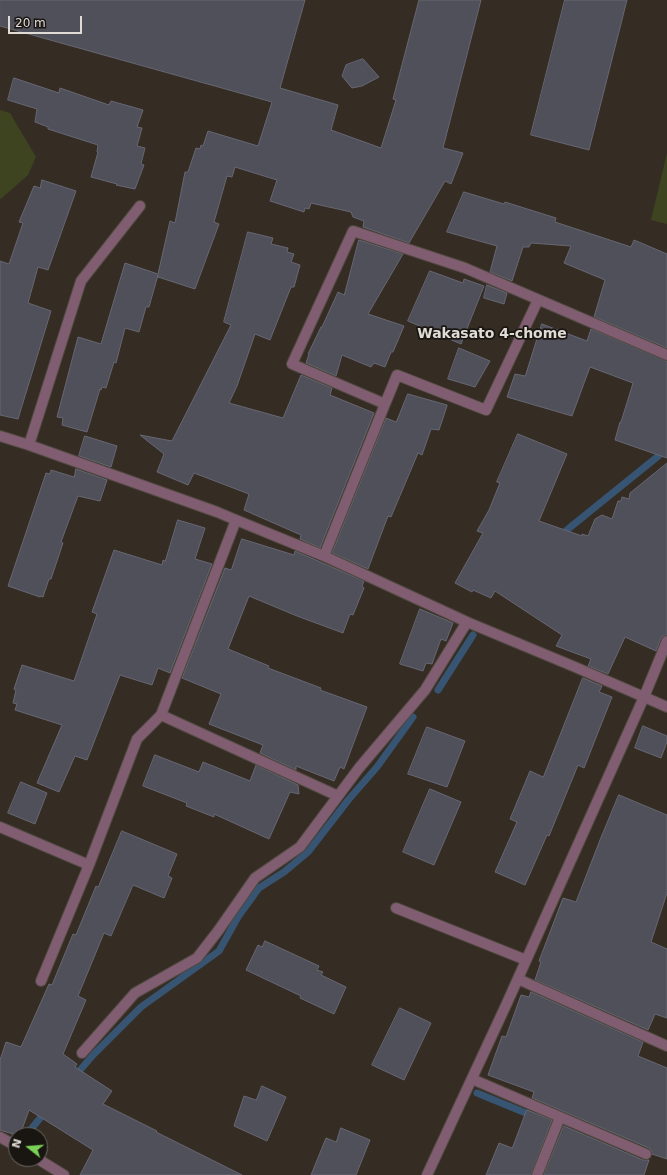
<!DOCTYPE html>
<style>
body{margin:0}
#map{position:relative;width:667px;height:1175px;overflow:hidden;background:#352d24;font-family:"DejaVu Sans",sans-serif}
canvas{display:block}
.north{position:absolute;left:8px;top:1127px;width:40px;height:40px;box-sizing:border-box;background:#191612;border:1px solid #696560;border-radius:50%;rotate:287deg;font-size:11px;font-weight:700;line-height:16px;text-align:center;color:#e0dbd5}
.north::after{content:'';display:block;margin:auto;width:14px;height:18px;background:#7bd156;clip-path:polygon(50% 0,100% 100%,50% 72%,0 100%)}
.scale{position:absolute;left:8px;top:16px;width:74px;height:18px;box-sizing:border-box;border:2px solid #e0dbd5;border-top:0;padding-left:5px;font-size:12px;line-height:14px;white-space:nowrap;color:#e0dbd5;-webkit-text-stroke:3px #191612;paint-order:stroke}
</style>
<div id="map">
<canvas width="667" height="1175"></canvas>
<div class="north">N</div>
<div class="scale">20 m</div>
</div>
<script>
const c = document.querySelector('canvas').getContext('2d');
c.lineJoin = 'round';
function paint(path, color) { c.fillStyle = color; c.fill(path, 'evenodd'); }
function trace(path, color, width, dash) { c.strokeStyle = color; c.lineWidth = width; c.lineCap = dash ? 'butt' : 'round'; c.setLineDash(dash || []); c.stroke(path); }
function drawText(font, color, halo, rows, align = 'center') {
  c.font = font + ' "DejaVu Sans",sans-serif'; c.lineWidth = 3.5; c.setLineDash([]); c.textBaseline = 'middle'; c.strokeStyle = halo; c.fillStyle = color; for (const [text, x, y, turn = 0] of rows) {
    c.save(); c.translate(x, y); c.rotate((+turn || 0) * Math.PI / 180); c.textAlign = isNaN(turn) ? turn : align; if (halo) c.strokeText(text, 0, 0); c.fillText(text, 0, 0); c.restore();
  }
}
const green = new Path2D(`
 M0 110 10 113 36 157 28 175 2 198 0 199Z
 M667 153V224L651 220Z`);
const stream = new Path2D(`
 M560 536 573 525 667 449
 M438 690 473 635
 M74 1077 94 1054 141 1007 219 951 238 917 259 888 284 872 308 852 349 799 377 767 413 717
 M477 1093 533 1116
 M27 1134 46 1111`);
const building = new Path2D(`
 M0 0H305L280 88 338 105 331 130 381 148 396 100 393 99 419 0H481L443 148 463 153 451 184 445 181 409 243 363 227 364 221 353 217 351 212 311 203 309 209 305 208 304 212 270 201 277 180 235 167 232 177 227 176 214 222 219 224 195 289 158 277V275L149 307H146L139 332 125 328 116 363 114 362 106 388 102 387 101 390 100 389 87 432 62 425 63 418 57 417 78 337 101 344 125 263 158 274 170 221 175 223 185 172H188L196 148 200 149 201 145 203 146 208 131 258 146 272 102 0 26Z
 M565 0H627L589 150 531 135Z
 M363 59 379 77 362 86 352 88 342 76 346 65Z
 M14 78 59 93 60 88 109 105 111 101 143 110 137 127 142 128 137 146 145 148 141 164 144 165 135 189 116 185 117 184 91 177 98 152H97L98 145 48 129V127L35 122 37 109 8 100Z
 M42 180 76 191 48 270 38 267 28 303 51 311 18 419 0 415V261L9 264 23 223 19 222 34 186 40 188Z
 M464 192 504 204 505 202 556 218 555 222 631 247 634 240 667 254V348L594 317 605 280 564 263 571 246 531 243 529 247H523L512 281 490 272 497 246 447 232Z
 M248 232 273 238 271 244 288 248 287 252 294 254 291 262 300 265 294 287H291L270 340 255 334 237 386 229 403 283 418 301 375 332 388 330 395 374 413 320 548 300 539 301 535 244 510 249 494 194 473 188 485 157 472 164 454 140 435 172 441 231 325 224 322Z
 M359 240 403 254 368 314 404 326 393 352H391L385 367 374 363 371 367 342 355 336 376 306 363 309 354H308L321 327H322L338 292 344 295Z
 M430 271 463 283 464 279 484 286 461 344 408 321Z
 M487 285 507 293 504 304 484 298Z
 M542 324 587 341 591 329 667 361V458L615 440 620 422H621L633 383 590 367 572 416 507 397 515 374 525 376Z
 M459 348 490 361 475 387 448 379Z
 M408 394 447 405V406L439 430 431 429 422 455 418 453 391 517 388 516 368 569 332 553 386 418 396 422Z
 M518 434 567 454 539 521 582 536V534L588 536 595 519 602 515 612 519 618 501H621L622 497 629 499 630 493 667 463V635L663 636 661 638 656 651 625 637 608 674 588 666 591 659 556 646 562 635 495 591 491 598 473 590 472 592 455 583 483 533 477 531 489 510 500 483 497 482Z
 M85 436 117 446 111 467 79 456Z
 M76 469 107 480 100 501 78 496 61 542 63 543 51 579H49L43 597 40 596V597L8 586 46 473 50 474 51 470 74 477Z
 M178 520 205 528 195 559 212 564 170 673 158 668 152 685 120 675 87 760 75 756 59 792 37 783 62 725 15 710 17 704 13 703 16 690 14 689 22 665 74 681 97 614 92 612 114 550 162 565 163 560 165 561Z
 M242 539 294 555 295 551 364 581 362 586 364 588 353 615 350 614 343 633 297 616 249 596 228 649 269 666 268 668 321 688 320 690 367 707 344 769 340 767 334 781 296 766V770L260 753 263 745 209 724 221 694 182 678 225 568 231 570Z
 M420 609 453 623 446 641 441 639 432 664 426 663 423 671 400 664Z
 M583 678 602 686 599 692 612 697 584 768 578 765 549 836 547 835 525 885 495 872 517 822 510 819 530 771 543 777Z
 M643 726 667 736V742L661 758 635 748Z
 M427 727 465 741 447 787 408 774Z
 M155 755 199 772 203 762 250 781 256 765 298 785 299 794 290 792 269 839 214 814V817L186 806 187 803 143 786Z
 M21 782 47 793 35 824 8 813Z
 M430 789 461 802 434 865 403 852Z
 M619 795 667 815V893L651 942 667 949V1018L655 1014 648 1030 535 980 541 962 539 961 563 898 576 902 600 840Z
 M122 831 177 854 168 876 172 878 164 898 133 885 111 936 104 933 78 996 86 1000 63 1054 77 1064 75 1067 112 1091 103 1104 157 1131 156 1132 242 1175H80L93 1150 29 1110 20 1135H16L0 1130V1060L6 1042 21 1047 49 984 52 985 73 934 76 935 96 886 98 887Z
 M265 941 319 966 317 970 323 972 321 975 346 987 334 1014 300 998 301 996 246 970 258 945 262 947Z
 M531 992 643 1042 638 1056 667 1068V1159L652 1154 651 1150 649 1148 532 1098 534 1092 488 1075 502 1036 506 1037 521 995 529 997Z
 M400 1008 431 1023 404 1080 372 1065Z
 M262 1086 286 1097 267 1141 234 1126 244 1096 256 1100Z
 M527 1110 552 1120 531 1175H486L499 1143 512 1148Z
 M564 1126 643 1160H649L644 1175H544Z
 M341 1128 370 1140 356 1175H311L326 1138 336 1142Z`);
const lane = new Path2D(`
 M472 1079 646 1154
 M537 1175 560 1117`);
const street = new Path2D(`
 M385 404 397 375 486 410 538 300
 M0 436 29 445 217 512 236 520 324 556 467 622 575 667 667 707
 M29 445 81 281 140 206
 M324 556 385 404 292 364 353 231 465 268 667 355
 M161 715 338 796
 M0 827 89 865
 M396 908 526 960
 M518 979 667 1046
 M41 981 89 865 137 739 161 715 236 520
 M82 1053 135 993 197 958 218 931 255 878 300 847 359 768 425 690 467 622
 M0 1137 16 1146
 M38 1159 64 1175
 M427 1175 507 1003 644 697 667 641`);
const neighbourhoodNames = [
 ["Wakasato 4-chome",492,334]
];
paint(green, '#3e4420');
trace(stream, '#375573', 7);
paint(building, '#50505b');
trace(building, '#676773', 1);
trace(lane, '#504940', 12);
trace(street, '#504940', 12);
trace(lane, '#805d70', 10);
trace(street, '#805d70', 10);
drawText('bold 14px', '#e0dbd5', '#191612', neighbourhoodNames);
</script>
